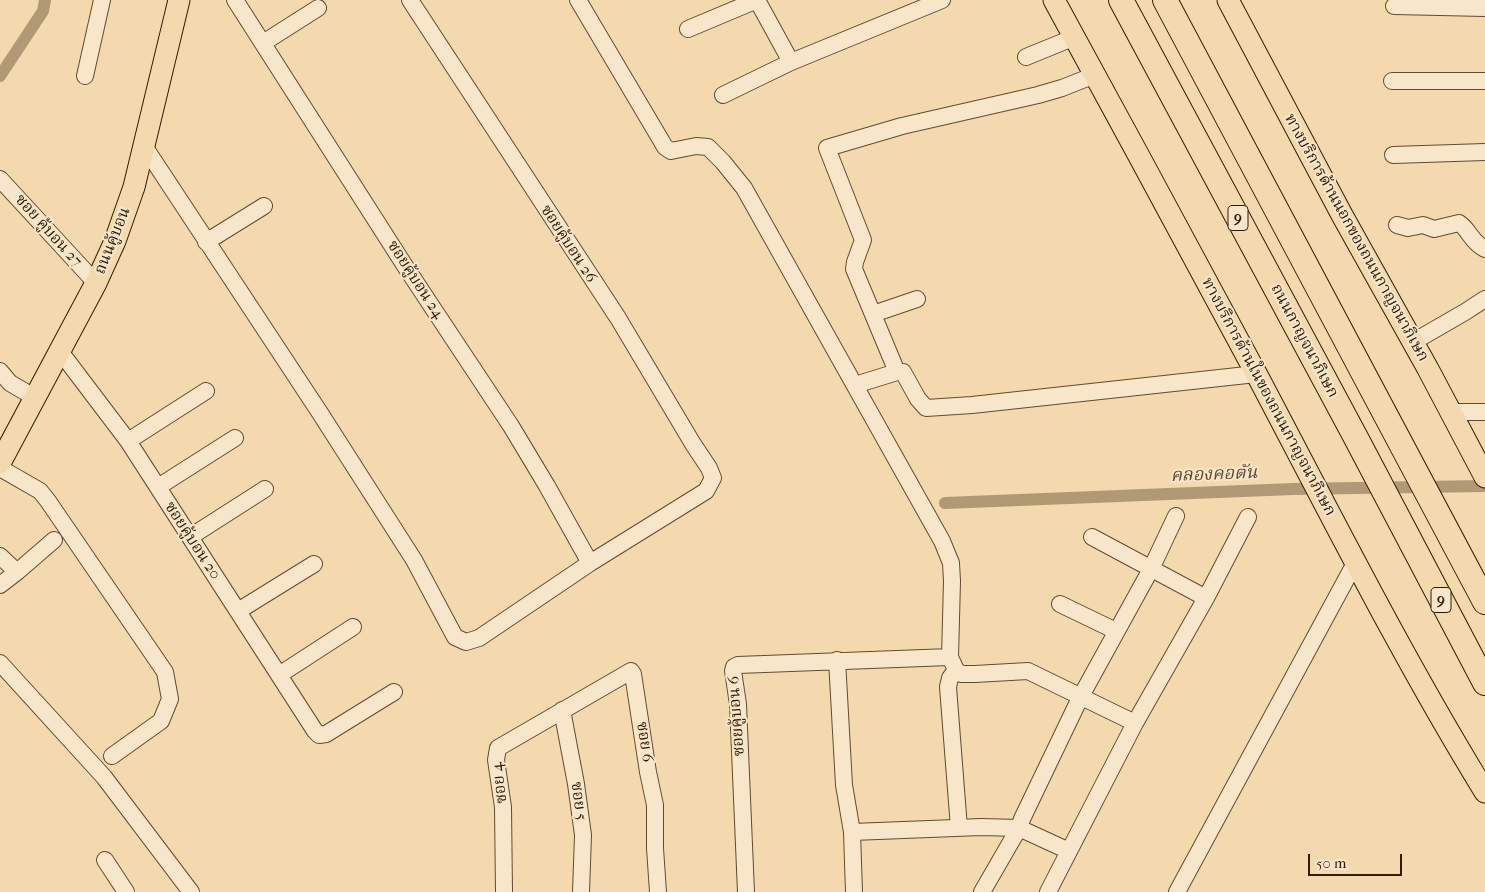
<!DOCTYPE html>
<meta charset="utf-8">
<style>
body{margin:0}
#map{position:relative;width:1485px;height:892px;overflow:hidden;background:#f4d9af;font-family:"IM FELL French Canon",serif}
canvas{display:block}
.scale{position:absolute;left:1308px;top:854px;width:94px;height:22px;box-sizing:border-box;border:2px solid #2f1d03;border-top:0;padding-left:6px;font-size:15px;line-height:18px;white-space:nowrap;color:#2f1d03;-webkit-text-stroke:4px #f8e6cb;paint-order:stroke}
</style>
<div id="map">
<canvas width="1485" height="892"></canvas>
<div class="scale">50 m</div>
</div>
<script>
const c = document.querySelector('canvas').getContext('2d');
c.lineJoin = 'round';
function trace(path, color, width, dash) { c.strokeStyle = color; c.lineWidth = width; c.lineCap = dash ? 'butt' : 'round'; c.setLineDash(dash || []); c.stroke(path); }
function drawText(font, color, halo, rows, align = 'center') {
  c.font = font + ' "IM FELL French Canon","Noto Serif Thai",serif'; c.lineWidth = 4; c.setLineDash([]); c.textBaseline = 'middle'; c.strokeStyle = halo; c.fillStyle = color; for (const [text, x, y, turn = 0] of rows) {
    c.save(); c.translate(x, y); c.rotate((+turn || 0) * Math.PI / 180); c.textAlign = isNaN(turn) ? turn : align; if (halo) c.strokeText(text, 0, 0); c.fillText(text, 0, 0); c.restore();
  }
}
const canal = new Path2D(`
 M0 76 43 11 45 0
 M945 503 1293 489 1485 486`);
const minor = new Path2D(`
 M235 0 405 266 511 426 547 486 590 563
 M578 0 665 147 671 151 696 146 708 147 723 162 744 188 942 541 951 563 952 581 950 657 956 670 961 674H975L1028 671 1135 723
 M757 0 791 62
 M1394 6 1485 8
 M688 29 757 0
 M263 43 318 8
 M1026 57 1075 37
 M85 76 102 0
 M1392 81H1485
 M723 95 791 62 942 0
 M144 146 320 413 414 560 455 637 466 642 479 638 590 563 706 491 713 478 709 468 693 444 618 318 410 0
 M1393 155 1485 152
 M0 179 96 283
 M1397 225 1408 228 1423 225 1434 229 1459 223C1469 229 1470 241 1485 249
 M206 242 264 206
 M873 314 917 299
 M1413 342 1465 312 1485 299
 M59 350 128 441 315 731 319 735 326 734 394 692
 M0 371 10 383 34 397
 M897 372 854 269 855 262 863 240 827 148 902 126 1038 95 1062 88 1095 75
 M855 385 897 372H903L918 399 926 408 972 405 1256 374
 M1451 412H1485
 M128 441 206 391
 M0 468 40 491 48 501 165 672 170 699 161 721 112 756
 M158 487 235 438
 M190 537 265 489
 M1092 537 1206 598
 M0 556 17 572 0 585
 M17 572 54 540
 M1060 604 1116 631
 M238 611 314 564
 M837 660 844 785 852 832 854 892
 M0 663 104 777 191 892
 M956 670 950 678 948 687 959 828
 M279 675 353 627
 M562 710 576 784 583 835 581 892
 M852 832 981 827 1019 828 1069 851
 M105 860 126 892
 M504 892 503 807 496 760 498 748 631 671 633 674 648 772 655 805V848L658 892
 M746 892 738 704 733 671 734 667 738 665 950 657
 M982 892 1019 828 1022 819 1080 698 1151 569 1176 516
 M1048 892 1135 723 1206 598 1248 517
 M1177 892 1355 563`);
const major = new Path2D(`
 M1054 0C1122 125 1190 249 1257 375 1331 515 1402 657 1485 792
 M1228 0 1342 215 1428 369 1485 477
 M0 463 96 283 115 241 134 187 179 0`);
const highway = new Path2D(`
 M1121 0 1355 436 1485 683
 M1165 0 1485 602`);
const shields = [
 [1238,218,20],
 [1441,600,20]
];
const shieldNames = [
 ["9",1238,218],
 ["9",1441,600]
];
const streetNames = [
 ["ซอย คู้บอน 27",48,231,48],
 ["ทางบริการด้านนอกของถนนกาญจนาภิเษก",1356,238,61],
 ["ถนนคู้บอน",113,241,-68],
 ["ซอยคู้บอน 26",568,244,57],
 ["ซอยคู้บอน 24",415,280,57],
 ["ถนนกาญจนาภิเษก",1304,341,62],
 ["ทางบริการด้านในของถนนกาญจนาภิเษก",1268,397,62],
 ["ซอยคู้บอน 20",192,541,57],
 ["ซอยคู้บอน 6",737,716,-94],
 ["ซอย 6",644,742,81],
 ["ซอย 4",500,783,-97],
 ["ซอย 5",578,801,82]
];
const waterNames = [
 ["คลองคอตัน",1214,475,-2]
];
trace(canal, '#b19975', 12);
trace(minor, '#604c2e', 18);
trace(major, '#2f1d03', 23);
trace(highway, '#2f1d03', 26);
trace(minor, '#f8e6cb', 16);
trace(major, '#f4d9af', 21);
trace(highway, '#f4d9af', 24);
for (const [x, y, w] of shields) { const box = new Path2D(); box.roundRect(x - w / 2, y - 12.5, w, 25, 4); c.fillStyle = '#f8e6cb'; c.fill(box); trace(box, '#2f1d03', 1); }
drawText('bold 15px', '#2f1d03', null, shieldNames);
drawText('16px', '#2f1d03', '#f8e6cb', streetNames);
drawText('italic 18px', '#5c482b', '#f8e6cb', waterNames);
</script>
